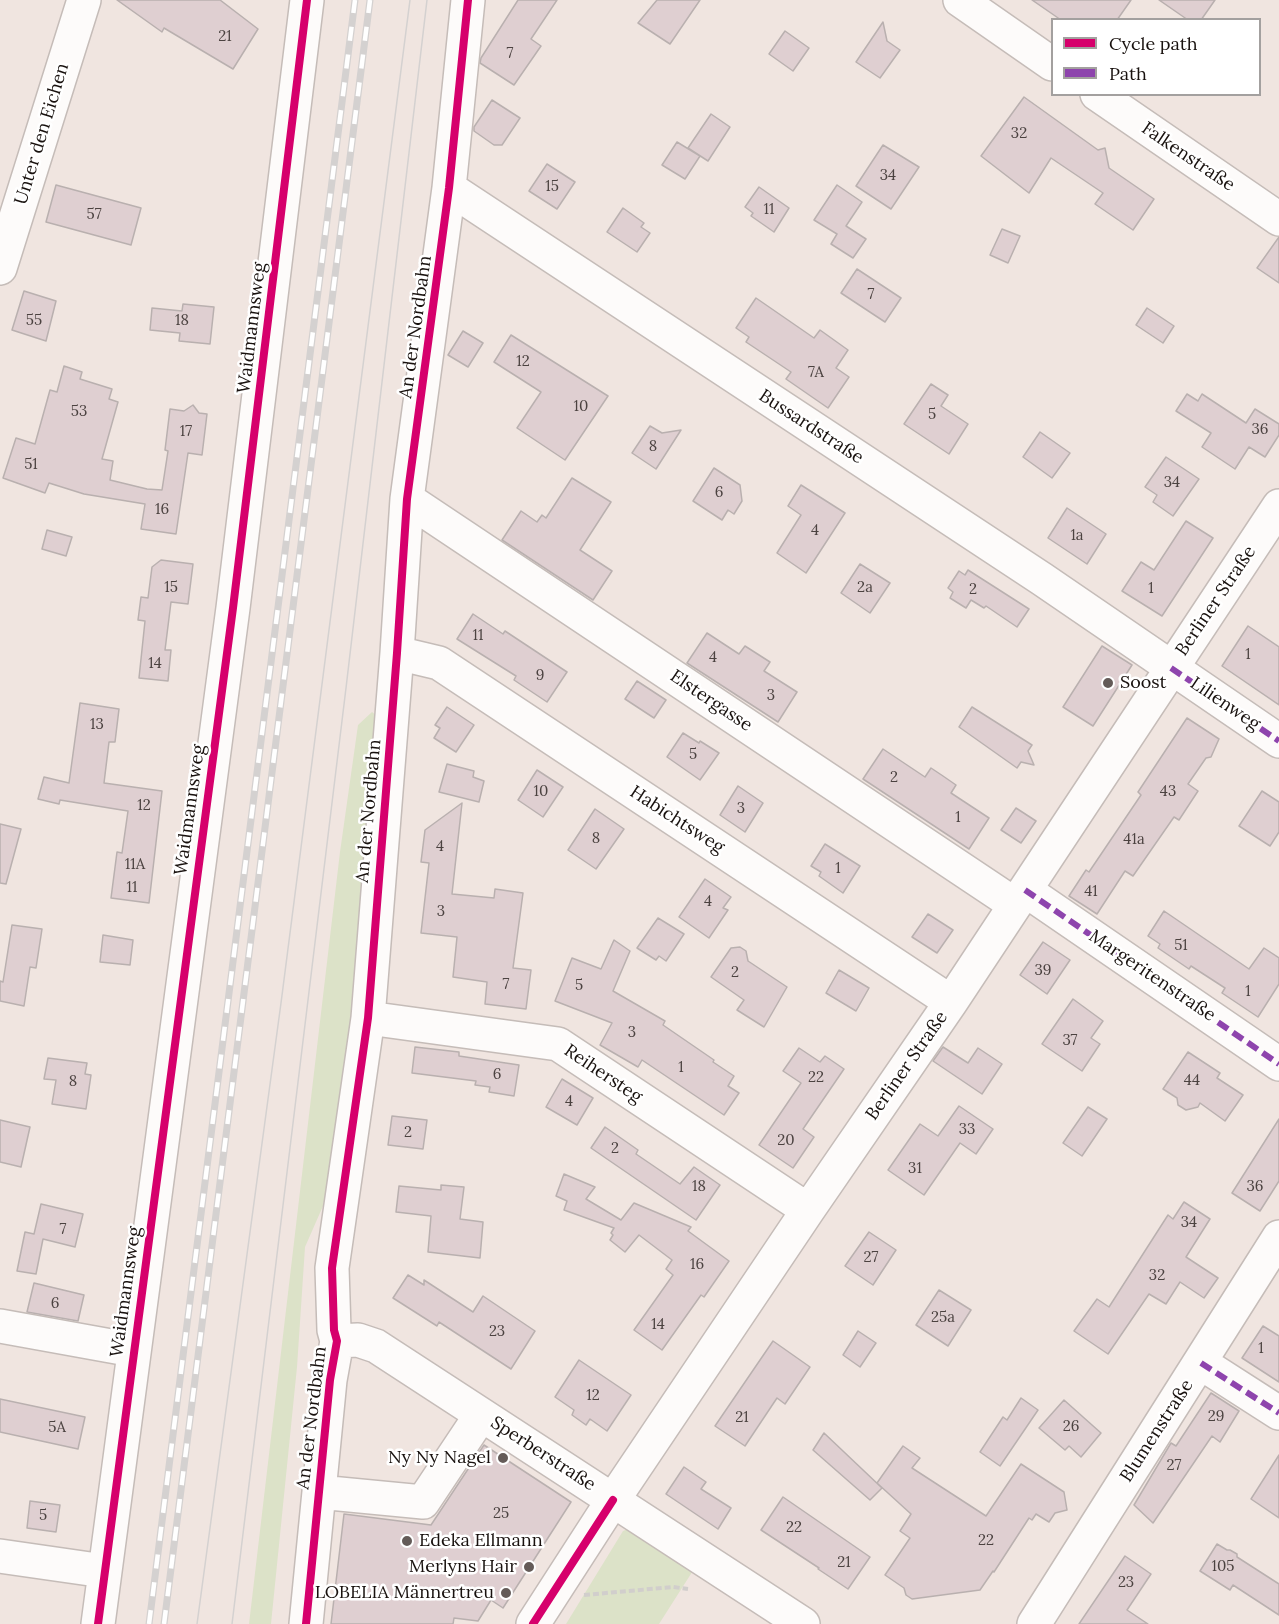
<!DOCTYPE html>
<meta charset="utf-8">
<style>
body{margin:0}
#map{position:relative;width:1279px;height:1624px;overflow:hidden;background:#f0e5e0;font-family:Lora,serif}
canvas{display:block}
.legend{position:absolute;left:1051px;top:18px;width:210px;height:78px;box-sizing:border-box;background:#fff;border:2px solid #a3a09f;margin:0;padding:8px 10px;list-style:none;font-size:18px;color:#18110e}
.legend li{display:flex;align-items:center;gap:12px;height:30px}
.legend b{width:30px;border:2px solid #a3a09f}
</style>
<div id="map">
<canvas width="1279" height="1624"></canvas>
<ul class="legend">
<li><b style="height:8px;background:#d6006c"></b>Cycle path</li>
<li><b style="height:8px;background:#8e44ad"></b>Path</li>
</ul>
</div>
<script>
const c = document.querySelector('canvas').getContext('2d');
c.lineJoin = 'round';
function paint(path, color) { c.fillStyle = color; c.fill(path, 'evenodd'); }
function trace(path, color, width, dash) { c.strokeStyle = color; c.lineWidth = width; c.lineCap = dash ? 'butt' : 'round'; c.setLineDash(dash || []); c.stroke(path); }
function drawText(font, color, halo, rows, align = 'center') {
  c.font = font + ' Lora,serif'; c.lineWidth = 5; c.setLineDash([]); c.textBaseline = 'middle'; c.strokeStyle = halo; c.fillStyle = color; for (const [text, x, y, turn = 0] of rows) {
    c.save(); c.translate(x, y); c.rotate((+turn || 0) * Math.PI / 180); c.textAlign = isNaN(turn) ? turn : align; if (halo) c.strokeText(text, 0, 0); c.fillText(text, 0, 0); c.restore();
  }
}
const green = new Path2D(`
 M372 712 386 723 344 1112 323 1206 305 1247 297 1367 271 1624H249L340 852 358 725Z
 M635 1526 696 1566 659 1624H566L623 1531Z`);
const building = new Path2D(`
 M117 0H220L258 29 233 69 164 28 162 32Z
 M518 0H557L531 39 541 46 514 85 480 63 481 58Z
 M657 0H700L670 44 638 23Z
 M1032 0H1131L1117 20H1061Z
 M1159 0H1215L1201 20H1188Z
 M883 22 887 41 900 50 880 78 856 62Z
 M785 31 809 48 793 71 769 54Z
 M1024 97 1098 150 1105 148 1109 168 1154 199 1133 230 1095 204 1103 193 1051 158 1029 193 981 156Z
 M492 100 520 118 502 145H494L474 131V127Z
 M711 114 730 127 708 161 688 148Z
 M677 142 700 156 685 179 662 165Z
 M883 145 919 167 891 209 856 186Z
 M547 164 575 182 557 209 529 191Z
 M56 185 141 208 131 245 46 222Z
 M837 185 862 202 846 226 866 239 853 258 831 244 837 234 814 220Z
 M759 187 789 208 774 232 751 216 753 213 745 207Z
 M623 208 644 223 641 227 650 233 637 252 607 232Z
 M1002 229 1020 236 1008 263 990 255Z
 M1279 237V283L1257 268Z
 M857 269 901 298 885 322 841 293Z
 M24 291 56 301 46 341 12 330Z
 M756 298 814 338 820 330 848 350 836 368 849 377 828 408 786 379 791 372 746 342 749 337 736 328Z
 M183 304 214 307 210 344 179 341 180 333 150 330 152 308 182 311Z
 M1147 308 1174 326 1163 343 1136 325Z
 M463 331 483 343 468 367 448 355Z
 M511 335 608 396 565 460 517 428 541 392 494 362Z
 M64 366 82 372 80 379 112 389 109 399 118 402 102 459 113 461 110 480 147 489 162 490 168 451 165 450 170 409 184 411 193 405 199 413 207 414 202 455 188 453 176 534 141 529 145 504 84 494 49 483 45 493 3 478 16 438 35 444 50 390 57 392Z
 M931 384 948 395 941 406 968 424 949 454 904 424Z
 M1187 394 1198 401 1202 394 1246 423 1255 409 1279 424V435L1265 457 1249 447 1235 469 1202 447 1211 433 1176 411Z
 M650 426 662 433 681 430 656 469 632 453Z
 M1040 432 1070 453 1052 478 1023 457Z
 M1166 457 1199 479 1173 516 1153 502 1157 495 1145 487Z
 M714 468 740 485 742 501 734 514 728 510 722 520 693 501Z
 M572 478 611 502 580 550 612 571 593 600 502 540 521 511 537 522 542 515 546 518Z
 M801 485 845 513 806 573 777 553 801 515 788 506Z
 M1067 508 1106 534 1087 564 1048 538Z
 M1186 521 1213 538 1162 616 1122 591 1141 562 1154 570Z
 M47 530 72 537 66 556 42 549Z
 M161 560 193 564 188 604 171 602 165 650H171L168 681 139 678 145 621 138 620 141 597 148 598 152 567Z
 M860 564 890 583 870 613 841 593Z
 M968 570 1029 609 1017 627 986 606 984 608 971 600 966 608 950 598 953 592 948 588 959 571 965 575Z
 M473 614 503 634 505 631 567 672 547 702 514 680 516 676 457 639Z
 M1248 626 1279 647V705L1222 666Z
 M707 633 739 654 745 646 770 662 764 671 797 692 778 722 687 663Z
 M1102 646 1132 665 1093 726 1063 707Z
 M637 681 666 700 654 718 625 699Z
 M80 703 119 709 115 742H109L104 783 162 791 149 903 111 898 117 852 122 853 128 811 60 800 59 804 38 799 44 777 69 783Z
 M447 707 474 725 456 752 434 738 440 728 435 725Z
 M972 707 1032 745 1028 751 1034 765 1021 762 1017 768 959 727Z
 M1187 718 1219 739 1211 757 1206 758 1188 784 1198 791 1179 820 1174 817 1133 876 1125 871 1097 914 1069 896 1086 870 1089 872 1141 795 1138 792Z
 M683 733 699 743 700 741 719 753 700 780 667 757Z
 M883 749 925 777 931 768 943 776 956 785 951 793 989 818 969 849 863 779Z
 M447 764 474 771 473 777 484 781 479 802 439 792Z
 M537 770 563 787 543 817 518 800Z
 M738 786 763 803 745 832 720 815Z
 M1262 791 1279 802V832L1270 846 1239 826Z
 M462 803 452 894 494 898 495 889 523 893 513 968 531 970 526 1009 485 1004 487 982 453 977 457 937 421 933 429 863 421 862 425 830Z
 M1016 808 1036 821 1021 843 1001 830Z
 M595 809 624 829 596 869 568 850Z
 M0 824 21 829 6 884 0 883Z
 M825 844 860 866 843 893 819 876 821 872 811 866Z
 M705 879 731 897 723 908 728 910 709 938 679 917Z
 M1164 911 1249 969 1264 948 1279 958V984L1258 1017 1222 993 1225 988 1191 966 1189 969 1158 948 1160 944 1148 936Z
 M928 914 953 930 937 953 912 937Z
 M658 918 684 934 666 961 659 956 656 960 637 948Z
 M12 925 42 929 36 968 30 967 24 1006 0 1001V981L3 982Z
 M103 935 133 940 130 965 100 962Z
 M614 940 630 951 613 991 665 1021 663 1025 714 1060 713 1062 734 1076 728 1086 739 1093 724 1115 642 1060 638 1067 600 1045 612 1023 555 1001 572 958 601 969Z
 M1043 942 1070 960 1047 994 1020 975Z
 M740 947 746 951 748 961 787 987 764 1027 737 1010 744 1000 711 977 731 948Z
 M839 970 869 988 856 1011 826 993Z
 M1073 999 1103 1021 1091 1038 1100 1044 1082 1071 1042 1044Z
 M415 1047 459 1052V1056L519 1065 514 1096 489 1092 490 1087 475 1085 476 1081 412 1073Z
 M943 1047 968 1063 978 1048 1002 1064 982 1094 933 1061Z
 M799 1048 820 1062 825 1056 844 1069 803 1129 814 1137 793 1168 759 1145 801 1083 783 1071Z
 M1188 1052 1220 1073 1217 1078 1243 1095 1225 1121 1200 1103 1198 1107 1186 1110 1178 1105 1177 1098 1163 1089Z
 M48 1058 87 1063 85 1074 91 1075 86 1109 52 1104 56 1080 44 1079Z
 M562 1079 593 1098 577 1125 546 1107Z
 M959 1106 993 1129 976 1154 960 1143 924 1195 888 1170 920 1124 938 1136Z
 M1088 1107 1107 1119 1082 1156 1063 1143Z
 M392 1116 427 1120 423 1149 388 1145Z
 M1279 1119V1181L1260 1211 1232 1193Z
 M0 1120 30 1127 21 1167 0 1162Z
 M605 1127 638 1150 636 1154 680 1184 694 1167 720 1185 696 1220 591 1148Z
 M564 1174 595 1187 586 1199 621 1220 634 1203 691 1227 688 1231 729 1261 704 1297 701 1295 662 1350 634 1330 673 1275 666 1269 672 1260 639 1235 625 1252 610 1240 613 1235 611 1233 614 1228 564 1210 567 1201 556 1196Z
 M441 1185 464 1187 460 1219 483 1222 480 1258 428 1252 431 1216 396 1212 399 1186 441 1190Z
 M1184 1202 1210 1219 1186 1257 1218 1278 1204 1298 1180 1282 1166 1304 1149 1294 1108 1354 1074 1331 1097 1299 1109 1307 1168 1215 1173 1219Z
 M41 1204 83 1214 75 1247 43 1239 36 1274 17 1271 25 1232 34 1234Z
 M869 1232 896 1250 873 1285 845 1266Z
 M408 1275 424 1285V1280L473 1312 483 1296 535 1331 511 1369 439 1322 437 1326 393 1298Z
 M34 1283 84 1295 78 1321 27 1312Z
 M939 1290 971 1310 948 1346 916 1325Z
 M1263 1326 1279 1336V1382L1242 1358Z
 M858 1331 876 1343 860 1367 843 1355Z
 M773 1341 810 1367 785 1404 777 1398 745 1446 715 1426Z
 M579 1360 631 1395 607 1431 590 1419 586 1425 572 1415 574 1410 555 1397Z
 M1211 1393 1239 1411 1220 1442 1212 1436 1153 1523 1134 1505 1171 1443 1176 1446Z
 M1021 1398 1038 1410 1000 1466 980 1452 1003 1417 1007 1420Z
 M0 1399 85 1417 78 1449 0 1432Z
 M1064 1400 1101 1433 1081 1457 1069 1446 1065 1450 1039 1428Z
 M824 1433 882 1488 870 1500 813 1450Z
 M484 1445 571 1502 503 1608 491 1600 478 1621 454 1618 453 1624H331L344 1514 431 1525Z
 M903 1446 920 1458 912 1468 986 1516 1021 1464 1064 1492 1067 1510 1055 1513 1049 1522 1036 1514 1032 1520 1029 1518 994 1572 993 1571 980 1590 912 1599 906 1595 904 1588 885 1575 910 1538 900 1531 911 1514 877 1483Z
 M1279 1455V1518L1251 1499Z
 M684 1467 706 1482 701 1489 731 1508 718 1529 666 1494Z
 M783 1497 870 1557 848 1589 818 1569 819 1568 761 1530Z
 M30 1501 60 1505 56 1532 27 1528Z
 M1217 1544 1227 1550H1230L1237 1554V1557L1279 1584V1615L1233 1585 1230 1590 1200 1571Z
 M1125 1556 1151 1574 1127 1610 1148 1624H1079Z`);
const path = new Path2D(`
 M584 1595 673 1587 688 1589`);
const minor = new Path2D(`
 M960 0 1052 64
 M1097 94 1279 219
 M449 188 1042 579 1279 741
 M0 268 84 0
 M407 499 1014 904
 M397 653 439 663 951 1002
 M1025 890 1279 1064
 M368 1018 558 1044 808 1210
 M0 1326 133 1350
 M337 1341 358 1340 376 1346 803 1624
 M1201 1363 1279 1413
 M319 1492 423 1502 481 1415
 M0 1556 104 1571
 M98 1624 233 608 307 0
 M306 1624 330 1380 337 1341 334 1330 332 1268 368 1018 397 653 407 499 449 188 468 0
 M533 1624 613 1500 808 1210 951 1002 1279 506
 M1034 1624 1279 1237`);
const tram = new Path2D(`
 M197 1624 281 1003 410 0
 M232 1624 346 688 427 0`);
const rail = new Path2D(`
 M149 1624 355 0
 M164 1624 370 0`);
const quiet = new Path2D(`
 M1171 668 1279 741
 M1025 890 1279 1064
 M1201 1363 1279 1413`);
const cycleway = new Path2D(`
 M98 1624 233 608 307 0
 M306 1624 330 1380 337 1341 334 1330 332 1268 368 1018 397 653 407 499 449 188 468 0
 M533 1624 613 1500`);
const markers = [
 [1108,683,6,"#645b58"],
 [503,1458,6,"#645b58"],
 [407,1541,6,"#645b58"],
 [529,1567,6,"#645b58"],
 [506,1593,6,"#645b58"]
];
const numberNames = [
 ["21",225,37],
 ["7",510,54],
 ["32",1019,134],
 ["34",888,176],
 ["15",552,187],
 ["11",769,210],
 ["57",94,215],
 ["7",871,295],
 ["55",34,321],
 ["18",182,321],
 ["12",523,362],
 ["7A",816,373],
 ["10",581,407],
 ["53",79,412],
 ["5",932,415],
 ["36",1260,430],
 ["17",186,432],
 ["8",653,447],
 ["51",31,465],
 ["34",1172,483],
 ["6",719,493],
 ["16",162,510],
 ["4",815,531],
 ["1a",1077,536],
 ["15",171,588],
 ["2a",865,588],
 ["1",1151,589],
 ["2",973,590],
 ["11",478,636],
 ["1",1248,655],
 ["4",713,658],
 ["14",155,664],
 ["9",540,676],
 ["3",771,696],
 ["13",97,725],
 ["5",693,755],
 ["2",894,778],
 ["10",541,792],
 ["43",1168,792],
 ["12",144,806],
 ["3",741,809],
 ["1",958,818],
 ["8",596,839],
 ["41a",1134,840],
 ["4",440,847],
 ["11A",135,865],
 ["1",838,869],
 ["11",132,888],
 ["41",1091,892],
 ["4",708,902],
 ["3",441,912],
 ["51",1181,946],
 ["39",1043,971],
 ["2",735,973],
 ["7",506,985],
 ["5",579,986],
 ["1",1248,992],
 ["3",632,1033],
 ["37",1070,1041],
 ["1",681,1068],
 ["6",497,1075],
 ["22",816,1078],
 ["44",1192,1081],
 ["8",73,1082],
 ["4",569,1102],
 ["33",967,1130],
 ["2",408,1133],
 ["20",786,1141],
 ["2",615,1149],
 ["31",915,1169],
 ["18",699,1187],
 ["36",1255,1187],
 ["34",1189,1223],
 ["7",63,1230],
 ["27",871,1258],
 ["16",697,1265],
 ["32",1157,1276],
 ["6",55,1304],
 ["25a",943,1318],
 ["14",658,1325],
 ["23",497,1332],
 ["1",1261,1349],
 ["12",593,1396],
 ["29",1216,1417],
 ["21",742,1418],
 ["26",1071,1427],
 ["5A",57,1428],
 ["27",1174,1466],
 ["25",501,1514],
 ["5",43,1516],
 ["22",794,1528],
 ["22",986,1541],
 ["21",844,1563],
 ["105",1223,1567],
 ["23",1126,1583]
];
const streetNames = [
 ["Unter den Eichen",42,134,-73],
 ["Falkenstraße",1188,157,34],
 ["An der Nordbahn",416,327,-82],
 ["Waidmannsweg",252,328,-83],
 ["Bussardstraße",811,427,33],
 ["Berliner Straße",1216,601,-56],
 ["Elstergasse",711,701,34],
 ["Lilienweg",1225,704,34],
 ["Waidmannsweg",190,810,-82],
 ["An der Nordbahn",369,811,-85],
 ["Habichtsweg",677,820,33],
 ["Margeritenstraße",1152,976,34],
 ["Berliner Straße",907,1066,-55],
 ["Reihersteg",603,1074,34],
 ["Waidmannsweg",126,1292,-82],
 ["An der Nordbahn",312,1418,-83],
 ["Blumenstraße",1157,1431,-57],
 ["Sperberstraße",543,1454,33]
];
const poiNames = [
 ["Soost",1120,683,"left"],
 ["Ny Ny Nagel",491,1458],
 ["Edeka Ellmann",419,1541,"left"],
 ["Merlyns Hair",517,1567],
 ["LOBELIA Männertreu",494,1593]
];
paint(green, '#dce2c8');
paint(building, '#dfcfd1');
trace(building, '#b9b0af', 1.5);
trace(minor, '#c5bcb8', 36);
trace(path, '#d1cecc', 4, [6, 3]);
trace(minor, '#fdfbfa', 33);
trace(tram, '#d4d1d0', 1.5);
trace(rail, '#d4d1d0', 7);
trace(rail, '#fff', 4.5, [14]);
trace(quiet, '#8e44ad', 6, [12, 6]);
trace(cycleway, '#d6006c', 8);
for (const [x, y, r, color] of markers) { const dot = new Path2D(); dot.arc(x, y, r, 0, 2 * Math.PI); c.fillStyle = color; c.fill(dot); trace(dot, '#fff', 2); }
drawText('15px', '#4b4240', null, numberNames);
drawText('18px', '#18110e', '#fff', streetNames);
drawText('18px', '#18110e', '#fff', poiNames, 'right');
</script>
